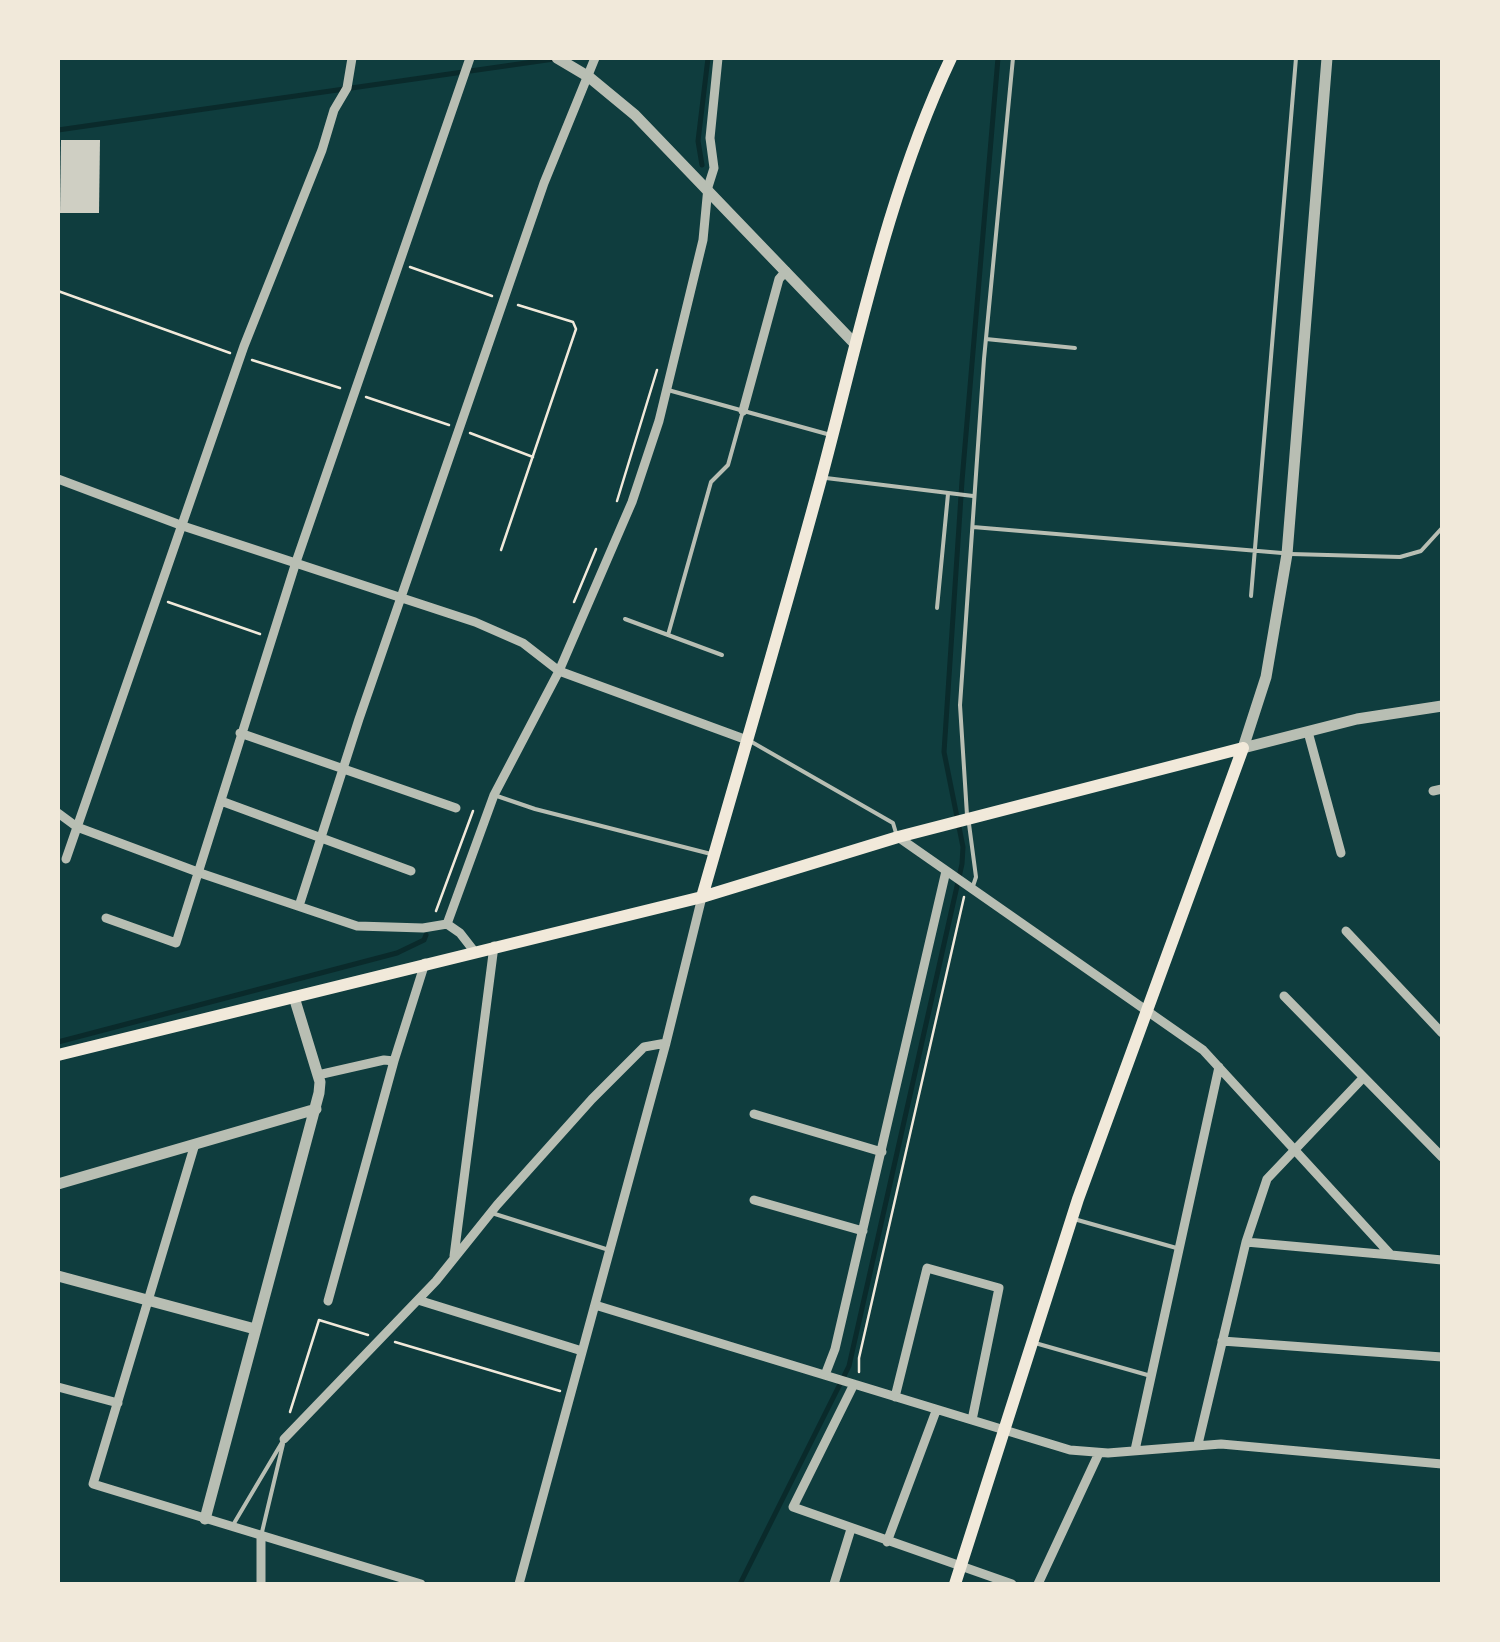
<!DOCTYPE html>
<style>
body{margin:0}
#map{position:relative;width:1500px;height:1642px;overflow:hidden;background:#0f3d3e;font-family:"Zilla Slab",serif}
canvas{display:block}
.frame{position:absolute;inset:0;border:60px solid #f1e9da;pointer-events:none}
</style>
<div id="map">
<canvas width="1500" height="1642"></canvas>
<div class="frame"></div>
</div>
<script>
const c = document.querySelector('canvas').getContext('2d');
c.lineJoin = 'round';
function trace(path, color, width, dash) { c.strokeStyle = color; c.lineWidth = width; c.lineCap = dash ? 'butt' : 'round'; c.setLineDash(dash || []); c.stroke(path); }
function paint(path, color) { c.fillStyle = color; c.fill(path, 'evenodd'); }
const stream = new Path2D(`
 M58 130 554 59
 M702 165 698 141 708 58
 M58 1042 397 953 424 940 426 935
 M740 1584 849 1366 962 864 963 847 944 752 962 481 998 58`);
const building = new Path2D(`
 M61 140H100L99 213H60Z`);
const path = new Path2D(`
 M410 267 492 296
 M58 291 230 353
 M252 360 340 388
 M366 397 449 425
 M470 433 533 457
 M617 501 657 370
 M501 550 576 329 573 322 518 305
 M168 602 260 634
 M574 602 596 549
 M436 911 473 811
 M395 1342 560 1391
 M859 1372V1358L964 897
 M290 1412 319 1320 368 1335`);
const service = new Path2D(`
 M986 339 1075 348
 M668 390 827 434
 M826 478 973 496
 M973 527 1282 553
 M1291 554 1400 557 1421 551 1442 528
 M1251 596 1296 58
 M937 608 948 494
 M625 619 722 655
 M668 635 711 482 728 465 743 411
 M750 741 893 823 896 833
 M494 795 535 809 711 854
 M967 815 960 705 984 359 1013 58
 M969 824 976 877 972 889
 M495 1214 609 1250
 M1074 1219 1180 1249
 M1035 1343 1151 1376
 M233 1525 284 1439
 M262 1532 283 1444`);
const minor = new Path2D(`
 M743 411 779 279 786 271
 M58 479 183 526 475 622 523 643 559 671 747 740
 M1308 732 1341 853
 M240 733 456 808
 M1433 791 1442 789
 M221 801 411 871
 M58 813 77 827 203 874 357 926 423 928 447 924 460 933 474 951
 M898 837 1203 1050 1391 1255 1442 1260
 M66 859 244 346 322 150 334 110 347 88 352 58
 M299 906 359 719 544 183 595 58
 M106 918 176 943 296 562 470 58
 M447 924 494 795 559 671 632 502 659 421 703 240 708 187 714 168 710 138 718 58
 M1346 931 1442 1033
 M1284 996 1442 1157
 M318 1075 384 1060 394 1061
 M754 1114 882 1152
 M195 1144 93 1484 421 1584
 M754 1200 863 1231
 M1246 1242 1391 1255
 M454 1256 494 946
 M418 1300 582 1351
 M328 1301 394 1061 425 963
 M595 1305 1070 1450 1108 1453 1221 1444 1442 1464
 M1222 1341 1442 1357
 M825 1375 835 1349 946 871
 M854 1384 793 1507 1012 1584
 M58 1387 118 1403
 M895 1397 927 1268 999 1288 972 1420
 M284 1439 436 1281 497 1205 592 1099 644 1047 666 1043
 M1198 1444 1246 1242 1267 1179 1363 1078
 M1135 1450 1219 1067
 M887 1542 936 1411
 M261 1584V1535
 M519 1584 666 1043 702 897
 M834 1584 851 1529
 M1038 1584 1099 1453`);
const tertiary = new Path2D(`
 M557 58 589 77 635 115 855 344
 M1243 748 1266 677 1287 554 1327 58
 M1243 748 1357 719 1442 706
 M58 1184 316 1109
 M58 1276 255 1329
 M205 1519 319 1093 320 1082 294 997`);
const secondary = new Path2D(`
 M702 897C742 757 783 619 821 479 859 337 888 191 951 58
 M58 1055 702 897 898 837 1243 748
 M955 1584 1078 1199 1243 748`);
trace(stream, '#0a2a2b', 5);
paint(building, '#cfcfc3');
trace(path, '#f1e9da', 2.5);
trace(service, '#b8beb3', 4);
trace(minor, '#b8beb3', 9);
trace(tertiary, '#b8beb3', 11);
trace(secondary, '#f1e9da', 12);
</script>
